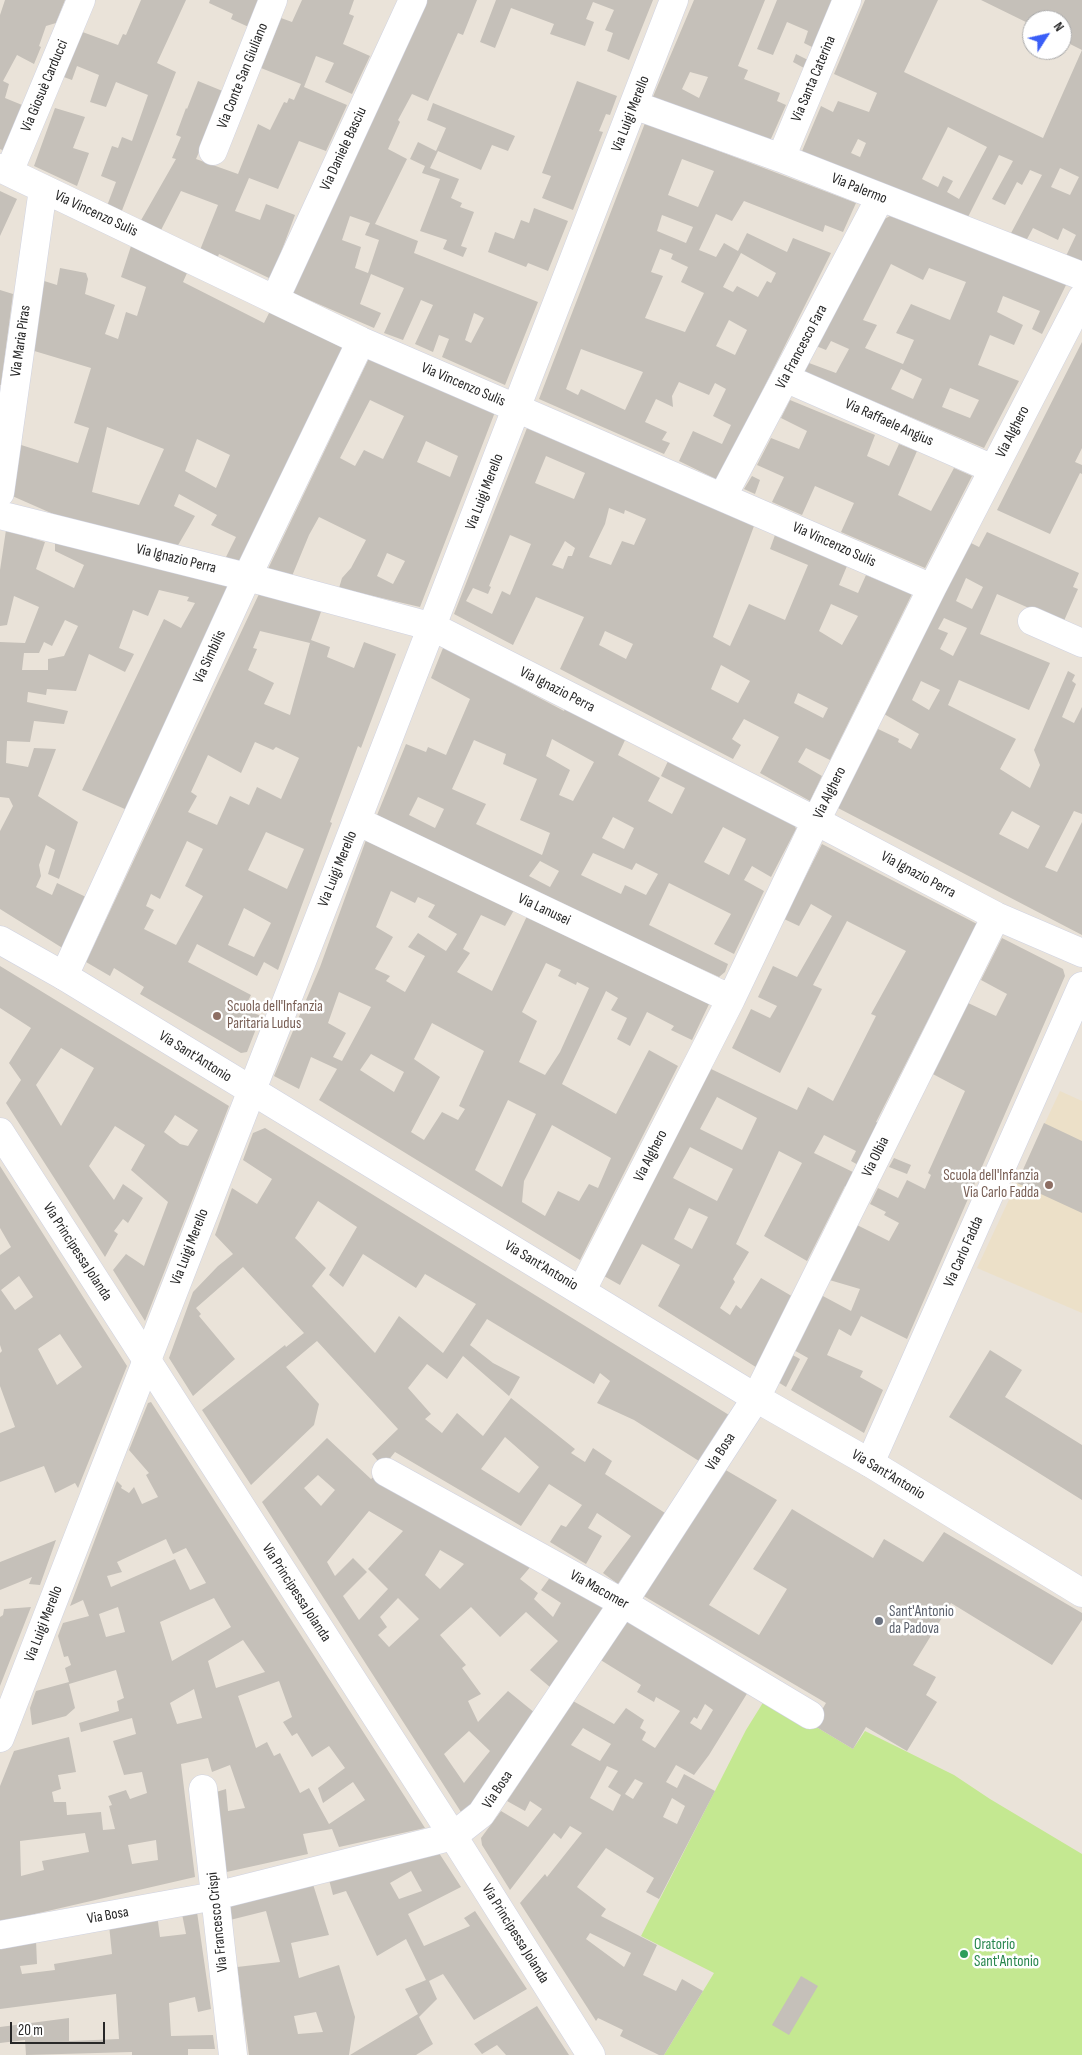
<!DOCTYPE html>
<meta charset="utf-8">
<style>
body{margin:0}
#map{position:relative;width:1082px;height:2055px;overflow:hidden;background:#eae3d9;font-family:"Sofia Sans Condensed",sans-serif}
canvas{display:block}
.north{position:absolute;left:1022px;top:10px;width:50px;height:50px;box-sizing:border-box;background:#fff;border:1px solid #a9a9a9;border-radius:50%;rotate:55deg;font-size:14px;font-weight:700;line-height:20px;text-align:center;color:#282828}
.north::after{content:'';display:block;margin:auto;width:18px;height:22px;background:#3a5ef7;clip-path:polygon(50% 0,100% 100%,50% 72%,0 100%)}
.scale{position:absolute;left:10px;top:2022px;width:95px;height:22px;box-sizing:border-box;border:2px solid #282828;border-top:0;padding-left:6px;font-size:15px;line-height:18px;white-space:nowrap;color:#282828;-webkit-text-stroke:4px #fff;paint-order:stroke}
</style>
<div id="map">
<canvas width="1082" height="2055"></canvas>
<div class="north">N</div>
<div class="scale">20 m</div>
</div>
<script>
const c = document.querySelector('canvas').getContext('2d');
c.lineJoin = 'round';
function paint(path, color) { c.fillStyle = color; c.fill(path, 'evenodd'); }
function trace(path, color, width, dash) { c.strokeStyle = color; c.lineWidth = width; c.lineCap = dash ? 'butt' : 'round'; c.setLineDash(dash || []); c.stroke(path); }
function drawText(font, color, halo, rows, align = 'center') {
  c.font = font + ' "Sofia Sans Condensed",sans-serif'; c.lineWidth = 5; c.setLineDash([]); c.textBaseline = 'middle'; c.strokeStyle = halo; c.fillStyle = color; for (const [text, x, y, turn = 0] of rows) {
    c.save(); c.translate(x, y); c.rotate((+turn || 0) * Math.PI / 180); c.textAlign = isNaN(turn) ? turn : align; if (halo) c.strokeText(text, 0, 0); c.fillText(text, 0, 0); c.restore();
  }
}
const education = new Path2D(`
 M1060 1091 1082 1101V1313L977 1268Z`);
const pitch = new Path2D(`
 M764 1701 813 1725 853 1749 865 1731 954 1775 990 1799 1082 1854V2055H664L714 1973 641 1936 746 1730Z`);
const building = new Path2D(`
 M5 0H65L56 23 46 26 39 46 41 47 34 64 17 55 3 81 9 84 5 98 27 107 9 153 0 149V15Z
 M141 0H186L157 63 176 72 121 213 107 206 116 182 101 176 112 146 118 148 122 137 132 141 148 95 116 82 106 107 90 102 99 75 77 66 72 80 61 76 77 30 118 45 123 34 126 35Z
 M210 0H263L251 28 231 19 233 14 209 3Z
 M302 0H354L349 14 354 16 343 44 370 56 352 94 325 82 334 63 316 56 304 87 347 105 326 151 299 141 278 189 249 178 235 211 260 220 266 204 295 215 271 279 219 254 217 259 200 250 218 205 181 191 160 232 140 222 176 159 172 158 181 137 176 135 186 108 187 109 198 81 225 92 196 159 238 174 258 124 270 130 284 102 287 103 289 98 294 100 301 84 261 68 281 18 292 22Z
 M423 0H477L463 35 458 33 428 101 412 94 398 120 400 122 388 149 407 159 375 224 418 241 414 253 538 302 505 385 442 357 449 339 439 335 433 352 415 344 433 305 421 300 403 340 384 333 404 288 371 274 360 304 381 313 374 328 293 293 326 206ZM350 216 370 223 365 235 379 240 368 273 355 268 361 247 342 240ZM474 313 484 318 471 343 465 340Z
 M496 0H653L629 60 607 51 613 33 605 30 614 10 593 2 586 19 594 22 585 46 550 34 554 24 511 8 495 48 480 42Z
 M694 0H765L738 66 748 70 744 79 780 93 777 101 786 105 770 141 652 99ZM690 72 708 77 699 98 682 89Z
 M777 0H834L814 48 804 43 808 31 787 22 773 55 757 49Z
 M865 0H938L904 72 1043 138 1082 50 1062 40V20H1032V25L981 0H1082V262L1066 256 1076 235 1063 228 1058 240 1033 228 1026 241 1010 235 1042 175 1030 170 1022 185 1017 182 1005 205 992 199 1013 161 999 155 967 219 800 156 821 106 833 112 838 101 869 112 877 93 834 74ZM948 127 987 147 959 199 947 192 953 181 943 176 938 187 922 179ZM858 139 866 143 860 157 851 153ZM1060 168 1079 177 1070 195 1051 187Z
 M796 54 808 60 804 68 793 62Z
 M577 81 617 96 610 115 606 114 599 131 603 132 573 210 542 198 551 176 542 173Z
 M433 103 515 136 508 151 492 145 481 170 438 151 430 168 459 179 451 198 462 203 460 207 474 212 461 246 467 248 463 257 443 249 447 240 420 231 440 179 422 173 425 166 410 159 418 142 436 151 446 128 427 120Z
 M55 108 85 117 73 148 89 153 77 186 34 166Z
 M645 123 856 203 843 232 825 225 823 232 744 201 732 221 716 214 699 250 716 257 724 243 738 251 747 233 787 252 793 238 831 253 718 480 679 461 693 431 722 444 731 425 713 416 726 389 715 383 709 395 679 382 672 396 673 407 656 399 645 422 667 432 662 440 670 443 664 454 539 399ZM682 159 714 171 698 207 668 195ZM662 215 693 227 686 243 657 231ZM660 249 673 254 671 259 688 267 681 282 704 293 685 332 645 318 663 276 651 272ZM741 253 776 273 771 283 767 281 758 297 737 286 733 292 723 287ZM729 320 747 330 735 355 716 346ZM581 349 643 372 625 410 581 389 578 395 566 389Z
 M0 191 17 199 0 236Z
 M534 208 568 221 548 271 528 263 526 267 488 252 495 232 514 239 521 220 529 223Z
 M890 216 1067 283 1042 334 1032 329 1040 311 1003 296 997 312 1023 325 1014 345 990 335 978 365 1019 381 984 448 804 372 809 363 836 373 849 349 831 341 826 350 816 346 879 222ZM891 264 923 280 929 268 966 282 950 320 911 304 896 333 914 340 903 364 865 348 877 325 863 320ZM901 369 922 379 913 399 891 389ZM950 388 979 400 970 418 942 407Z
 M131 246 187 273 183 282 264 323 270 311 344 347 242 564 225 559 236 537 211 525 217 515 179 494 174 506 195 516 177 547 60 517 10 495 18 444 78 463 89 428 74 423 91 368 31 350 41 280 57 285 60 268 86 273 88 279 85 294 115 305 105 334 118 339 126 312 137 316 146 287 121 277ZM107 427 164 449 139 505 92 492ZM197 439 230 455 216 488 185 471Z
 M0 290 13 294 1 385H0Z
 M1082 342V448L1075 462 1082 465V474L1080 473 1050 534 997 510Z
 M369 358 495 412 420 607 339 588 342 578 351 568 366 540 319 517 309 535 292 576 268 569ZM370 400 404 416 383 459 364 450 355 466 340 458ZM426 441 458 456 450 477 417 462ZM387 553 405 561 393 584 377 576Z
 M790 400 875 435 867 456 889 466 899 444 917 451 898 495 931 511 954 468 972 476 925 568 841 532 854 503 815 486 802 515 772 502 784 477 757 465 771 438 799 449 807 431 781 418Z
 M527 428 754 526 713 637 730 646 749 604 785 620 808 565 770 549 775 535 847 566 839 585 858 593 866 575 912 594 830 760 806 748 798 762 822 776 810 801 760 773 779 737 744 719 732 739 741 745 733 759 560 669 584 617 536 597 513 645 454 614ZM546 456 585 473 574 499 535 483ZM609 508 624 514 625 510 646 519 634 545 622 541 611 565 589 557 605 524ZM510 535 531 544 510 595 502 591 492 614 466 601 473 588 488 594 491 587 489 586ZM565 541 575 548 572 556H568L563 569 552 565ZM831 604 858 616 842 645 819 631ZM605 631 633 644 626 659 599 645ZM721 665 750 681 738 703 711 689ZM798 693 828 708 823 718 794 703Z
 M752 476 760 480 755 494 744 489Z
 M6 530 45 542 36 569 74 588 84 565 55 551V543L232 586 127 810 82 790 164 619 181 628 195 603 187 601 189 597 159 590 148 616 133 610 119 648 134 654 125 672 89 654 76 691 47 689 46 695 28 692 27 702 68 711 64 724 34 721 30 742 7 741 6 763 28 767 34 748 56 749 38 796 78 822 59 879 48 874 55 850 46 845 39 865 41 876 36 887 52 895 57 883 88 898 64 949 0 909V831L13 806 9 798 0 797V642L25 643 39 607 14 596 7 625 0 626V570ZM65 620 78 626 64 656 48 659V670H22L24 653H39L44 642 52 646Z
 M987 532 1079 573 1073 587 1078 589 1063 623 997 594 980 634 1050 663 1029 710 959 680 948 705 1016 739 1000 769 1030 788 1040 765 1034 750 1068 671 1075 675 1072 681 1076 684 1062 717 1074 723 1082 707V814L1074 811 1045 867 1057 872 1082 822V935L838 808 878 729 899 739 898 742 911 749 919 734 884 714 969 542 979 547ZM966 578 983 587 972 609 956 601ZM944 618 967 628 953 656 940 649 948 633 938 629ZM921 681 940 690 929 710 912 700ZM1012 811 1040 826 1028 849 999 834Z
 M259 594 322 609 311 640 330 647 327 657 354 668 364 642 396 654 361 748 358 746 330 822 332 823 278 970 264 962 257 976 197 944 188 962 251 995 244 1009 261 1016 247 1052 241 1053 140 994 144 987 114 968 110 976 86 962ZM260 631 310 643 290 715 264 704 274 683 248 670 257 649 253 648ZM255 742 273 750 276 747 299 758 281 799 257 787 249 805 230 796 217 825 188 812 197 796 191 792 208 755 241 773ZM266 832 304 849 287 889 248 870ZM187 841 203 849 185 886 203 896 176 945 144 929 154 910 146 906 151 894 160 899ZM244 908 271 923 254 957 228 945Z
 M445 643 502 673 500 677 564 711 566 706 626 738 618 755 660 778 648 801 672 814 685 788 661 776 669 759 794 824 796 829 771 877 752 866 744 880 764 891 734 954 714 944 731 914 669 883 649 925 728 964 725 972 719 977 375 820 406 744 426 752 428 747 446 755 470 699 431 678ZM552 739 594 762 573 801 559 795 570 770 546 756ZM474 740 506 754 503 764 537 779 520 820 550 833 542 855 476 824 486 804 452 789ZM418 797 444 809 435 828 409 815ZM613 817 634 828 624 849 602 838ZM723 827 746 839 729 875 704 862ZM593 853 632 870 636 863 658 874 646 895 625 885 621 894 581 875ZM540 861 559 871 550 887 529 876Z
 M366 840 514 910 505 926 481 915 463 949 470 953 457 972 492 991 527 916 710 1002 692 1040 671 1030 674 1026 647 1012 630 1046 617 1039 627 1018 611 1010 618 998 606 991 562 1084 616 1114 649 1050 678 1066 580 1260 319 1100 337 1069 311 1057 299 1089 274 1076 320 967ZM391 891 415 903 418 897 435 905 428 917 457 934 446 951 418 933 408 947 425 956 405 992 386 981 390 976 375 969 393 937 376 927ZM546 963 561 970 558 976 576 985 577 982 589 988 560 1052 545 1075 519 1062 537 1021 522 1012ZM339 992 371 1007 342 1061 333 1057 346 1033 328 1023ZM432 1023 484 1051 459 1106 465 1109 458 1120 442 1112 424 1140 411 1132 440 1077 414 1059ZM371 1054 404 1072 394 1092 360 1070ZM508 1100 536 1114 502 1187 475 1170ZM552 1125 611 1158 598 1188 589 1184 579 1201 558 1191 545 1216 522 1202 524 1181Z
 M822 844 977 924 876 1122 881 1124 860 1166 851 1161 856 1151 824 1135 814 1153 857 1174 849 1188 845 1186 807 1261 764 1236 802 1163 779 1151 736 1244 749 1252 733 1279 735 1282 720 1308 730 1315 736 1305 741 1309 761 1278 795 1298 759 1369 658 1306 680 1265 642 1244 620 1285 604 1276 709 1068 797 1110 808 1087 833 1101 876 1016 871 1014 906 951 847 921 813 985 822 989 780 1073 732 1048 751 1009 770 1018 777 1006 758 997 773 966 797 977 832 916 811 904 799 926 784 919ZM717 1097 757 1118 742 1150 700 1129ZM690 1147 733 1169 717 1201 673 1178ZM689 1208 708 1217 692 1249 674 1239Z
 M1002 938 1063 969 1065 976 907 1339 861 1316 851 1336 839 1329 827 1355 863 1371 860 1377 883 1390 864 1433 791 1390 808 1358 792 1349 821 1295 851 1311 860 1289 826 1279 857 1225 889 1241 899 1223 884 1215 886 1212 870 1204 878 1188 898 1198 907 1180 925 1189 931 1175 928 1173 965 1091 929 1072 968 1003 996 1016 1007 994 981 980Z
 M0 966 229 1106 145 1321 113 1270 126 1254 144 1266 168 1202 131 1170 145 1145 115 1126 89 1166 114 1200 123 1184 143 1198 128 1223 123 1219 114 1231 118 1234 105 1257 6 1103 21 1080 9 1063 31 1028 0 1008ZM61 1048 94 1068 61 1126 36 1085ZM175 1115 198 1130 188 1146 180 1144 164 1132Z
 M1044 1123 1082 1141V1213L1017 1183Z
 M265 1128 729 1415 699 1461 634 1420 597 1403 610 1381 600 1373 594 1384 487 1319 470 1345 493 1363 520 1377 509 1396 463 1356 447 1379 427 1364 408 1388 431 1414 425 1419 442 1433 457 1413 483 1436 511 1398 575 1449 571 1453 585 1462 593 1448 612 1461 605 1474 665 1513 618 1584 603 1573 631 1536 597 1513 588 1528 602 1536 586 1564 550 1542 561 1525 566 1527 582 1505 549 1484 521 1526 395 1452 383 1467 372 1454 398 1429 317 1341 286 1367 319 1404 314 1425 251 1485 202 1410 285 1345 286 1347 304 1333 243 1267 196 1308 201 1314 199 1316 235 1359 193 1396 169 1358 193 1292 218 1266 233 1254 215 1235 232 1188 257 1204 272 1179 243 1160 253 1133ZM318 1201 357 1227 329 1275 343 1287 363 1254 416 1288 425 1274 476 1304 443 1353 399 1316 375 1353 312 1286 326 1268 295 1238ZM505 1437 539 1467 519 1493 481 1469Z
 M894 1158 911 1165 907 1174 889 1167Z
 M0 1166 127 1366 78 1488 75 1483 55 1493 44 1466 0 1482V1433L15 1427 0 1386V1353L2 1351 0 1345V1255L11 1247 0 1228ZM19 1276 33 1297 15 1310 1 1290ZM60 1334 82 1367 57 1385 38 1349Z
 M990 1350 1022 1370 1005 1397 1082 1445V1500L949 1417Z
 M787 1352 800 1359 786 1387 773 1379Z
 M151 1402 425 1828 339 1847 332 1829 303 1834 308 1854 222 1873 213 1793 226 1789 228 1811 245 1808 230 1765 212 1772 208 1758 181 1764 195 1877 0 1922V1786L14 1751 69 1737 76 1772 58 1775 61 1789 52 1792 54 1802H66L67 1815 101 1812 103 1830 115 1829 109 1806 112 1805 108 1796 126 1790 130 1799 147 1793 142 1772 124 1775 113 1741 136 1734 132 1718 81 1732 79 1723 119 1711 117 1701 124 1698 116 1670 69 1684 75 1708 66 1716 32 1725 30 1708 36 1691 69 1682 65 1668 71 1665 68 1656 64 1657 58 1636 63 1623 89 1616 83 1600 70 1606 117 1481 122 1486 121 1488 129 1493 134 1487 142 1504 158 1497 146 1475 149 1473 129 1450 148 1403ZM166 1539 173 1554 186 1548 206 1583 190 1590 175 1559 111 1587 107 1576 122 1572 117 1562ZM214 1598 231 1627 172 1661 160 1622ZM118 1607 125 1632 106 1637 99 1614ZM243 1640 265 1672 216 1688 208 1661ZM279 1681 292 1717 283 1722 292 1736 297 1733 312 1757 329 1746 345 1768 318 1788 323 1803 353 1782 365 1800 329 1824 309 1788 300 1793 280 1753 274 1756 267 1742 256 1748 238 1696ZM194 1689 202 1718 177 1724 170 1703ZM85 1833 89 1852 42 1861 44 1870 21 1876 20 1841ZM156 1840 158 1860 132 1864 128 1845Z
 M327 1438 371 1479 377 1474 532 1565 520 1579 538 1593 534 1599 553 1617 561 1603 541 1590 551 1576 605 1607 551 1688 530 1670 558 1641 526 1612 500 1637 471 1607 440 1635 466 1665 462 1668 481 1694 468 1701 478 1722 508 1691 535 1713 477 1803 461 1812 262 1502ZM318 1475 335 1490 321 1506 304 1488ZM369 1511 403 1531 368 1569 388 1589 359 1620 343 1596 367 1572 353 1558 335 1576 327 1562ZM440 1550 464 1564 440 1589 425 1575ZM398 1598 419 1619 389 1647 378 1635 387 1627 380 1617ZM469 1731 490 1751 464 1783 444 1754Z
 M724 1469 777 1500 709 1605 759 1635 787 1589 753 1569 792 1509 873 1558 884 1539 923 1562 944 1532 1082 1613V1620L1052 1665 951 1603 913 1665 936 1677 926 1695 937 1702 907 1751 866 1727 853 1749 813 1725 826 1703 642 1595Z
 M56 1540 40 1585 29 1584 32 1577 0 1590V1562Z
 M31 1607 0 1686V1617L3 1615 4 1609Z
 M625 1620 748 1692 709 1755 694 1775 676 1765 666 1782 677 1788 684 1774 715 1791 659 1899 646 1892 654 1878 606 1848 577 1887 606 1909 601 1916 657 1945 643 1975 676 1991 682 1979 703 1991 664 2055H659L620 2036 623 2030 598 2018 596 2021 520 1903 545 1874 547 1877 582 1833 570 1826 561 1839 554 1833 510 1890 482 1845 481 1838 501 1811 528 1827 542 1809 530 1801 525 1811 507 1801 573 1701 614 1724 626 1708 644 1720 640 1728 646 1732 642 1740 655 1748 680 1711 656 1697 654 1702 637 1692 641 1685 599 1659ZM705 1704 713 1710 701 1730 690 1723 694 1717 697 1719ZM583 1728 611 1744 600 1761 571 1745ZM607 1766 618 1771 608 1787 621 1795 613 1811 590 1798ZM635 1779 643 1783 633 1799 625 1794ZM672 1798 685 1806 677 1824 663 1817ZM590 1933 631 1953 624 1967 586 1939Z
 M439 1853 461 1887 408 1914 424 1946 470 1926 464 1918 475 1911 527 1989 474 2020 443 1974 429 1981 437 1999 419 2017 433 2044 416 2055H350L418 2014 405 1989 426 1980 406 1939 377 1956 346 1891 333 1895 328 1876ZM411 1871 422 1891 399 1899 390 1883Z
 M312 1881 329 1935 291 1943 299 1978 339 1965 355 2017 349 2055H249L237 1967 280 1962 266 1911 230 1920 225 1899ZM316 2012 323 2032 298 2034 294 2016Z
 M196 1905 211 2009 198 2012 195 1997 169 2003 171 2036 213 2035 215 2049H188V2055H132V2052L26 2055 25 2040 0 2043V2027L69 2018V2041L119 2039 116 1994 0 2009V1949L36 1940 37 1964 20 1966 22 1974 55 1970 54 1964 112 1954 109 1925 157 1914 160 1937 186 1934 181 1909Z
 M801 1976 818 1986 789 2035 772 2025Z
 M537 2006 569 2055H506L497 2045 482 2054 474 2044Z`);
const minor = new Path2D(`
 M634 105 781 158 1082 276
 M213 151 273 0
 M781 158 847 0
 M0 168 361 341 932 588
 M9 172 81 0
 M275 299 413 0
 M785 378 993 469
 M0 493 43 189
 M723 496 880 198
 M0 515 247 577 433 627 816 821 996 916 1082 953
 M1032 621 1082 643
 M357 821 731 999
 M64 976 247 577 361 341
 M582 1290 731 999 816 821 932 588 1082 298
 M870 1463 1082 986
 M386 1472 623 1603 810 1715
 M0 1738C224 1159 452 580 674 0
 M203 1789 233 2055
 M0 1935 215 1896 434 1841 453 1836 481 1814 623 1603 756 1398 996 916`);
const tertiary = new Path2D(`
 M0 940 64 976 756 1398 870 1463 1082 1593
 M0 1132 453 1836 591 2055`);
const markers = [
 [217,1016,5,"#8d6e63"],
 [1049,1185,5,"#8d6e63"],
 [879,1621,5,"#6b7280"],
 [964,1954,5,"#2e9e5b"]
];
const streetNames = [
 ["Via Conte San Giuliano",243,76,-68],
 ["Via Santa Caterina",814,79,-67],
 ["Via Giosuè Carducci",45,86,-67],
 ["Via Luigi Merello",631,114,-69],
 ["Via Daniele Basciu",344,149,-65],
 ["Via Palermo",859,189,22],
 ["Via Vincenzo Sulis",96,214,25],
 ["Via Maria Piras",21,341,-82],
 ["Via Francesco Fara",802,347,-62],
 ["Via Vincenzo Sulis",463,385,23],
 ["Via Raffaele Angius",889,423,24],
 ["Via Alghero",1013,432,-63],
 ["Via Luigi Merello",485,492,-69],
 ["Via Vincenzo Sulis",834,545,24],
 ["Via Ignazio Perra",176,559,14],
 ["Via Simbilis",210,657,-65],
 ["Via Ignazio Perra",557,690,27],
 ["Via Alghero",830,793,-64],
 ["Via Luigi Merello",338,869,-68],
 ["Via Ignazio Perra",918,875,28],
 ["Via Lanusei",544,910,25],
 ["Via Sant'Antonio",195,1057,32],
 ["Via Alghero",651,1156,-63],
 ["Via Olbia",876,1157,-64],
 ["Via Luigi Merello",190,1247,-69],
 ["Via Principessa Jolanda",77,1252,57],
 ["Via Carlo Fadda",964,1252,-66],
 ["Via Sant'Antonio",541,1266,31],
 ["Via Bosa",721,1452,-57],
 ["Via Sant'Antonio",888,1475,31],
 ["Via Macomer",599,1590,29],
 ["Via Principessa Jolanda",296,1593,57],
 ["Via Luigi Merello",44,1624,-69],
 ["Via Bosa",498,1790,-56],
 ["Via Bosa",108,1916,-10],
 ["Via Francesco Crispi",218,1922,-96],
 ["Via Principessa Jolanda",515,1934,58]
];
const educationNames = [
 ["Scuola dell'Infanzia",227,1007],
 ["Paritaria Ludus",227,1024],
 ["Scuola dell'Infanzia",1039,1176,"right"],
 ["Via Carlo Fadda",1039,1193,"right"]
];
const worshipNames = [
 ["Sant'Antonio",889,1612],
 ["da Padova",889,1629]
];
const leisureNames = [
 ["Oratorio",974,1945],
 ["Sant'Antonio",974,1962]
];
paint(education, '#ece0c8');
paint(pitch, '#c4e891');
paint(building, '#c5c0b9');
trace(minor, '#cfd2e1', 29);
trace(tertiary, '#cfd2e1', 29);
trace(minor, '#fff', 28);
trace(tertiary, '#fff', 28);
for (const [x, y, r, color] of markers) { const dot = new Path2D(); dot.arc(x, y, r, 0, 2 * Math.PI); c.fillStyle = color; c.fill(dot); trace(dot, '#fff', 2); }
drawText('15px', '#282828', '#fff', streetNames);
drawText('15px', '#785e54', '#fff', educationNames, 'left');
drawText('15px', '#5b616d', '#fff', worshipNames, 'left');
drawText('15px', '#27864d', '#fff', leisureNames, 'left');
</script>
